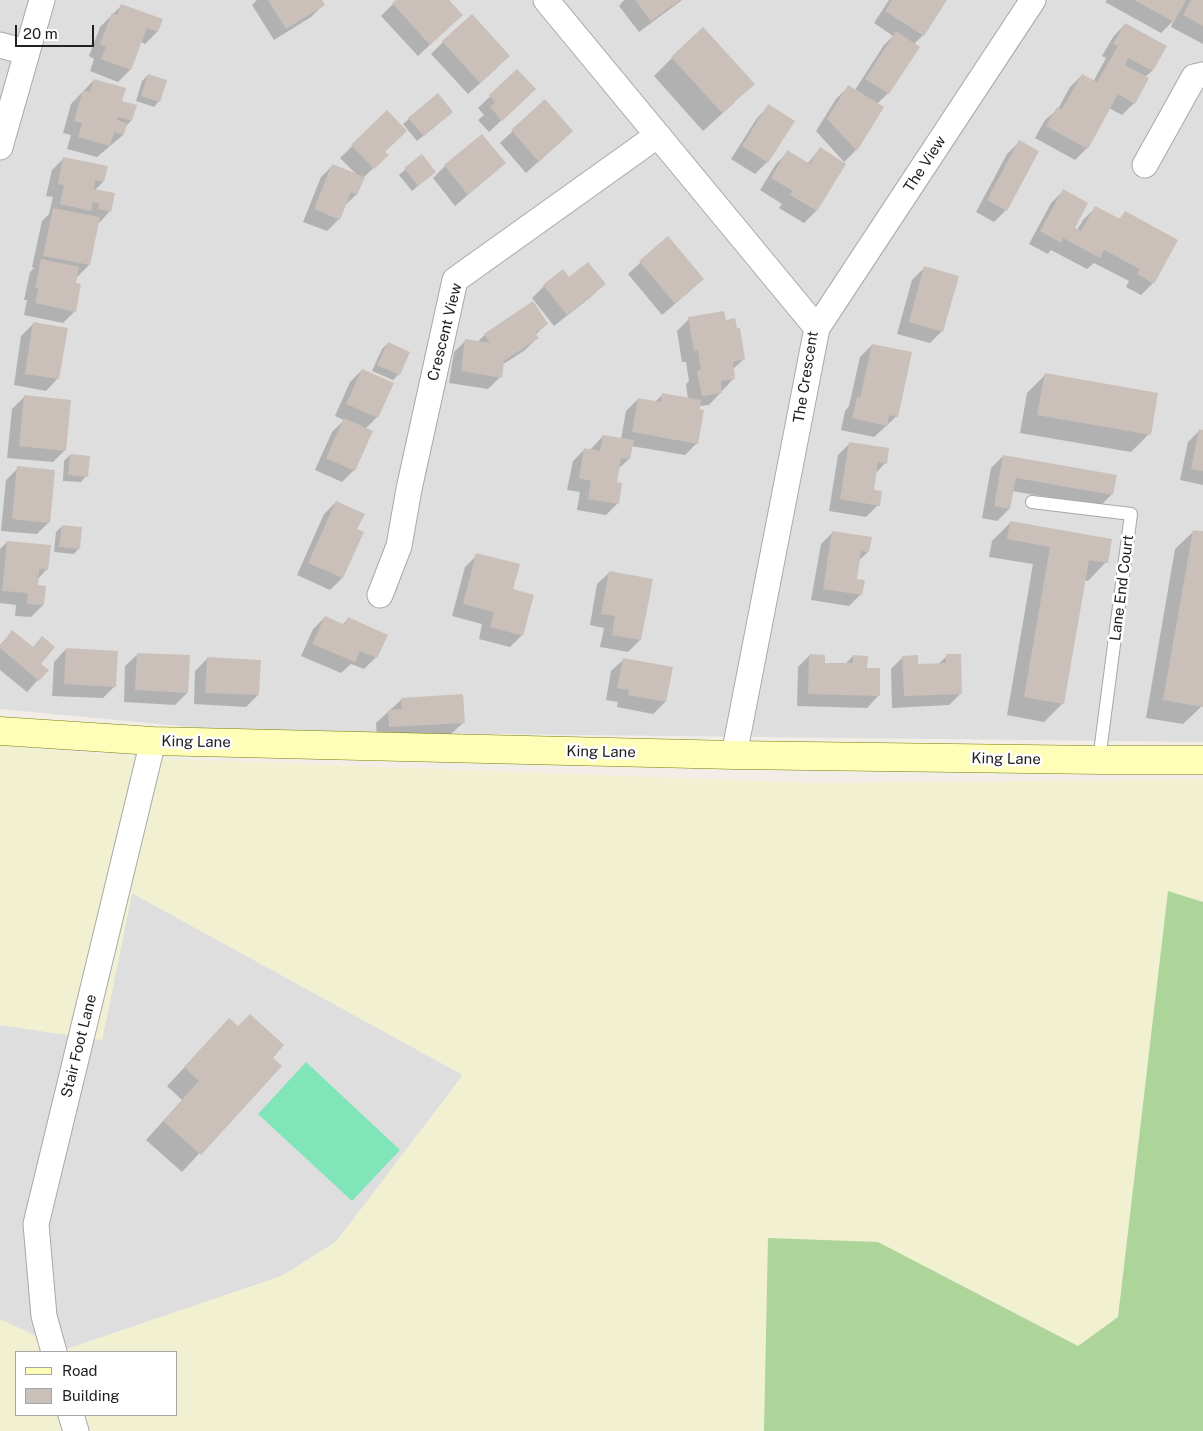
<!DOCTYPE html>
<style>
body{margin:0}
#map{position:relative;width:1203px;height:1431px;overflow:hidden;background:#f2eee7;font-family:"Public Sans",sans-serif}
canvas{display:block}
.legend{position:absolute;left:15px;top:1351px;width:162px;height:65px;box-sizing:border-box;background:#fff;border:1px solid #a6a6a6;margin:0;padding:6px 9px;list-style:none;font-size:15px;color:#212121}
.legend li{display:flex;align-items:center;gap:10px;height:25px}
.legend b{width:25px;border:1px solid #a6a6a6}
.scale{position:absolute;left:15px;top:25px;width:79px;height:22px;box-sizing:border-box;border:2px solid #212121;border-top:0;padding-left:6px;font-size:15px;line-height:18px;white-space:nowrap;color:#212121;-webkit-text-stroke:4px #fff;paint-order:stroke}
</style>
<div id="map">
<canvas width="1203" height="1431"></canvas>
<ul class="legend">
<li><b style="height:6px;background:#fefeb8"></b>Road</li>
<li><b style="height:14px;background:#cac0b9"></b>Building</li>
</ul>
<div class="scale">20 m</div>
</div>
<script>
const c = document.querySelector('canvas').getContext('2d');
c.lineJoin = 'round';
function paint(path, color) { c.fillStyle = color; c.fill(path, 'evenodd'); }
function trace(path, color, width, dash) { c.strokeStyle = color; c.lineWidth = width; c.lineCap = dash ? 'butt' : 'round'; c.setLineDash(dash || []); c.stroke(path); }
function drawText(font, color, halo, rows, align = 'center') {
  c.font = font + ' "Public Sans",sans-serif'; c.lineWidth = 5; c.setLineDash([]); c.textBaseline = 'middle'; c.strokeStyle = halo; c.fillStyle = color; for (const [text, x, y, turn = 0] of rows) {
    c.save(); c.translate(x, y); c.rotate((+turn || 0) * Math.PI / 180); c.textAlign = isNaN(turn) ? turn : align; if (halo) c.strokeText(text, 0, 0); c.fillText(text, 0, 0); c.restore();
  }
}
const residential = new Path2D(`
 M0 0H1203V742L232 731 0 709Z
 M132 893 463 1075 336 1242 282 1276 64 1350 0 1319V1025L102 1040Z`);
const farmland = new Path2D(`
 M0 746 171 759 814 783 1203 779V902L1168 891 1118 1317 1078 1346 878 1242 768 1239 764 1431H0V1319L64 1350 282 1276 336 1242 463 1075 132 893 102 1040 0 1025ZM16 1352H176V1415H16Z`);
const forest = new Path2D(`
 M1168 891 1203 902V1431H764L768 1238 878 1242 1078 1346 1118 1317Z`);
const pitch = new Path2D(`
 M306 1062 400 1150 352 1201 258 1114Z`);
const shadow = new Path2D(`
 M257 0H320L323 5 311 17 274 40 252 5Z
 M397 0H447L449 27 418 56 381 16Z
 M624 0H682L639 32 619 6Z
 M889 0H945L923 35 914 44 888 93 877 104 882 108 856 150 844 162 816 131 836 99 848 87 855 90 884 45 893 36 874 23Z
 M1107 0H1203V44L1171 27 1174 20 1161 33 1105 2Z
 M122 5 161 20 157 32 145 44 141 42 130 70 118 82 90 71 94 59 89 56 100 27Z
 M1125 24 1165 47 1152 71 1145 77 1134 103 1122 115 1109 108 1087 148 1075 160 1035 138 1045 120 1058 109 1070 87 1082 75 1093 82 1106 58 1102 56 1113 37Z
 M443 42 497 68 468 94 431 54Z
 M672 58 735 102 703 131 654 76Z
 M517 71 522 101 489 132 478 120 484 115 478 108Z
 M148 75 159 101 154 107 136 101 142 81Z
 M94 80 121 102 131 121 125 127 123 135 97 157 67 149 71 135 63 133 71 104Z
 M545 101 559 143 526 173 500 143Z
 M769 106 767 162 755 174 731 159 757 118Z
 M387 112 384 152 387 155 362 179 356 195 343 207 339 219 327 231 303 222 321 177 333 165 357 175 340 158Z
 M446 117 417 141 403 124 409 119Z
 M1019 142 1006 210 994 222 976 212 1007 154Z
 M820 149 844 164 816 211 804 223 779 208 782 204 760 190 776 164 788 152 807 164Z
 M422 155 429 177 412 191 399 175Z
 M64 158 106 167 103 182 94 191 110 211 98 224 89 265 77 277 74 284 75 311 63 323 24 315 27 300H24L30 272 34 268 32 267 42 221 49 214 53 197 46 196 52 170Z
 M505 163 455 206 433 178 445 166Z
 M1063 191 1073 228 1077 230 1083 220 1095 208 1118 220 1125 213 1153 283 1141 295 1126 287 1129 281 1094 263 1087 269 1051 250 1048 254 1029 244 1051 203Z
 M668 238 690 291 662 315 628 274Z
 M924 268 942 331 930 343 897 334 912 280Z
 M569 279 604 284 592 296 554 326 532 298 544 286Z
 M689 319 725 321 744 359 732 370 734 378 721 392 709 405 699 406 697 443 685 455 631 446 629 459 618 469 616 483 618 503 606 515 577 510 580 492 567 490 573 461 585 449 590 450 603 436 621 439 626 411 638 399 655 402 663 394 688 399 686 384 689 381 686 362H682L677 331Z
 M33 324 58 378 46 391 14 385 21 336Z
 M547 324 535 335 537 338 525 350 502 365 500 377 488 389 449 383 454 352 466 340 477 342 485 335Z
 M388 343 399 374 393 380 372 371 382 349Z
 M872 345 897 416 874 437 841 430 845 411 849 406 860 357Z
 M362 370 377 417 365 429 354 470 342 482 315 470 332 432 344 420 335 416 350 382Z
 M1045 375 1149 434 1131 452 1020 433 1027 393Z
 M24 397 65 450 53 462 7 458 12 409Z
 M1200 430 1203 431V485L1180 480 1188 442Z
 M850 443 885 463 876 473 873 491 878 505 866 517 829 511 838 455Z
 M70 455 86 476 81 482 63 481 64 461Z
 M1003 456 1112 494 1100 506 1012 491 1009 509 997 521 982 518 991 468Z
 M18 468 49 522 37 534 1 531 6 480Z
 M336 502 356 530 342 578 330 590 297 575 324 514Z
 M1010 523 1106 562 1088 581 1084 580 1062 704 1044 722 1007 715 1033 564 989 557 992 541Z
 M62 526 79 548 74 554 54 552 56 532Z
 M1194 531 1203 532V698L1202 706 1183 724 1146 718 1175 549Z
 M833 532 868 552 858 561 855 580 861 594 849 606 811 600 821 544Z
 M7 542 47 569 37 580 36 586 43 605 31 617 15 616 16 605 0 603V549Z
 M477 555 512 590 522 635 510 647 479 639 482 624 452 616 465 567Z
 M610 572 651 580 640 640 628 652 600 647 604 628 590 625 597 584Z
 M325 617 342 625 348 619 376 657 364 669 351 664 341 673 301 656 313 629Z
 M12 632 38 680 27 692 0 670V645Z
 M66 649 115 686 103 698 52 696 54 662Z
 M138 654 187 693 175 705 124 702 125 666Z
 M810 655 823 664H845L853 656 866 669 879 695 867 708 797 706 798 667Z
 M947 656 961 693 949 705 892 708 891 669 903 657 917 665 938 664Z
 M207 659 258 695 246 707 194 704 195 671Z
 M624 659 671 668 665 702 653 714 617 707 618 702 606 700 611 671Z
 M402 699 464 722 451 734 377 739 376 723Z
 M229 1020 280 1066 182 1172 146 1140 182 1100 167 1086Z`);
const building = new Path2D(`
 M268 0H322L325 5 286 29Z
 M396 0H449L463 15 430 45 392 3Z
 M635 0H680L651 21Z
 M892 0H947L924 36 885 11Z
 M1134 0H1186L1174 22Z
 M1191 0H1203V26L1183 15Z
 M121 4 163 19 158 32 147 28 131 70 101 59 106 47 100 44 112 13 117 15Z
 M472 14 510 56 480 83 442 41Z
 M1125 23 1167 46 1153 71 1128 58 1125 65 1149 78 1135 104 1118 94 1088 149 1046 126 1057 107 1062 109 1082 74 1097 82 1118 46 1113 44Z
 M703 27 755 84 722 113 671 57Z
 M896 31 920 47 889 94 865 79Z
 M517 69 536 89 502 121 490 107 495 102 489 95Z
 M148 74 167 80 160 102 141 96Z
 M94 79 126 88 122 101 137 105 132 121 118 117 117 120 127 123 124 135 114 132 110 146 78 137 82 123 74 121 83 90 90 92Z
 M848 85 884 107 857 151 827 119Z
 M438 93 453 112 424 136 408 118Z
 M545 99 573 131 539 162 511 130Z
 M768 104 795 121 768 163 742 146Z
 M387 110 407 131 385 152 389 155 374 169 351 145Z
 M482 134 506 163 468 195 444 165Z
 M1019 140 1039 151 1007 211 987 200Z
 M820 147 846 164 817 211 790 195 793 191 771 178 787 150 810 164Z
 M422 154 436 172 418 186 404 168Z
 M63 157 108 166 104 182 95 180 94 189 115 193 111 212 98 209 99 204 93 202 91 211 60 204 64 185 58 184Z
 M332 164 365 177 357 195 351 192 340 220 314 209Z
 M1063 189 1088 203 1075 228 1081 231 1095 206 1120 219 1125 211 1178 240 1154 284 1137 274 1140 269 1104 250 1100 258 1063 238 1061 243 1040 231Z
 M53 208 100 217 90 265 43 256Z
 M668 236 704 279 675 304 639 261Z
 M41 259 79 267 76 283 81 284 76 312 35 303 38 288H35Z
 M588 262 606 284 567 315 543 285 563 269 569 277Z
 M924 266 959 276 943 332 909 322Z
 M533 301 548 324 535 333 539 338 504 361 502 378 461 371 465 339 490 343 484 334Z
 M724 311 726 320 735 318 737 328H740L745 359 733 362 735 379 721 381 722 393 702 396 697 371 701 370 698 350 694 351 688 317Z
 M33 322 68 328 59 379 25 374Z
 M388 342 410 352 400 375 377 365Z
 M872 344 912 352 898 417 889 415 887 426 852 418 857 397 860 398Z
 M362 369 394 383 378 418 346 404Z
 M1045 373 1158 393 1151 435 1037 415Z
 M662 393 701 400 700 409 704 410 698 444 632 432 638 398 661 402Z
 M24 395 71 400 66 451 19 446Z
 M344 418 373 431 355 471 326 458Z
 M1199 429 1203 430V471L1191 469Z
 M603 435 634 440 630 459 621 458 617 482 622 483 619 504 588 499 591 481 579 478 584 448 600 451Z
 M849 442 889 448 887 464 878 462 874 490 882 491 880 506 840 499Z
 M70 454 90 456 88 477 68 475Z
 M1003 455 1117 475 1113 495 1016 478 1010 509 994 506Z
 M17 466 55 470 50 523 12 519Z
 M336 501 365 514 357 529 364 532 343 578 308 563Z
 M1010 521 1112 539 1108 563 1089 560 1064 704 1024 697 1050 547 1007 539Z
 M62 525 82 527 80 549 59 547Z
 M1193 530 1203 531V707L1163 700Z
 M832 531 872 537 869 552 861 551 857 579 865 580 862 595 823 589Z
 M7 541 51 545 48 570 39 569 38 585 46 586 44 605 27 604 28 593 2 591Z
 M476 553 520 564 513 589 534 595 523 636 490 627 494 612 463 604Z
 M609 571 653 579 641 640 612 635 615 616 601 614Z
 M325 616 345 625 348 617 388 635 377 658 360 651 355 662 312 644Z
 M12 630 33 647 42 636 55 647 41 664 49 670 39 681 0 648V646Z
 M66 648 118 651 116 687 64 684Z
 M137 653 190 655 188 693 135 690Z
 M809 654 825 655V663H853V655L868 656 867 668H880V696L808 694Z
 M946 654H961L962 694 904 696 902 656 918 655V664L946 663Z
 M207 657 261 660 259 695 205 693Z
 M623 658 673 667 666 702 628 695 629 690 617 688Z
 M463 694 465 723 389 727 388 710 402 709 401 698Z
 M250 1014 284 1045 273 1058 282 1066 201 1155 163 1121 199 1081 184 1067 229 1018 238 1026Z`);
const lane = new Path2D(`
 M1032 502 1131 514 1099 760`);
const street = new Path2D(`
 M546 0 817 328 734 755
 M0 45 26 52
 M0 147 42 0
 M1145 165 1194 77 1203 75
 M817 328 1033 0
 M380 595 399 546 409 489 455 280 658 135
 M54 1352 44 1316 36 1224 153 741
 M71 1415 76 1431`);
const secondary = new Path2D(`
 M0 731 153 741 734 755 1099 760H1203`);
const streetNames = [
 ["The View",925,164,-57],
 ["Crescent View",445,332,-76],
 ["The Crescent",806,377,-81],
 ["Lane End Court",1122,588,-83],
 ["King Lane",196,742,1],
 ["King Lane",601,752,1],
 ["King Lane",1006,759,1],
 ["Stair Foot Lane",79,1046,-76]
];
paint(residential, '#dfdede');
paint(farmland, '#f1f1d1');
paint(forest, '#add499');
paint(pitch, '#80e6ba');
paint(shadow, '#0003');
paint(building, '#cac0b9');
trace(lane, '#a8a8a8', 14);
trace(street, '#a8a8a8', 27);
trace(secondary, '#788000', 29);
trace(lane, '#fff', 12);
trace(street, '#fff', 25);
trace(secondary, '#fefeb8', 28);
drawText('15px', '#212121', '#fff', streetNames);
</script>
